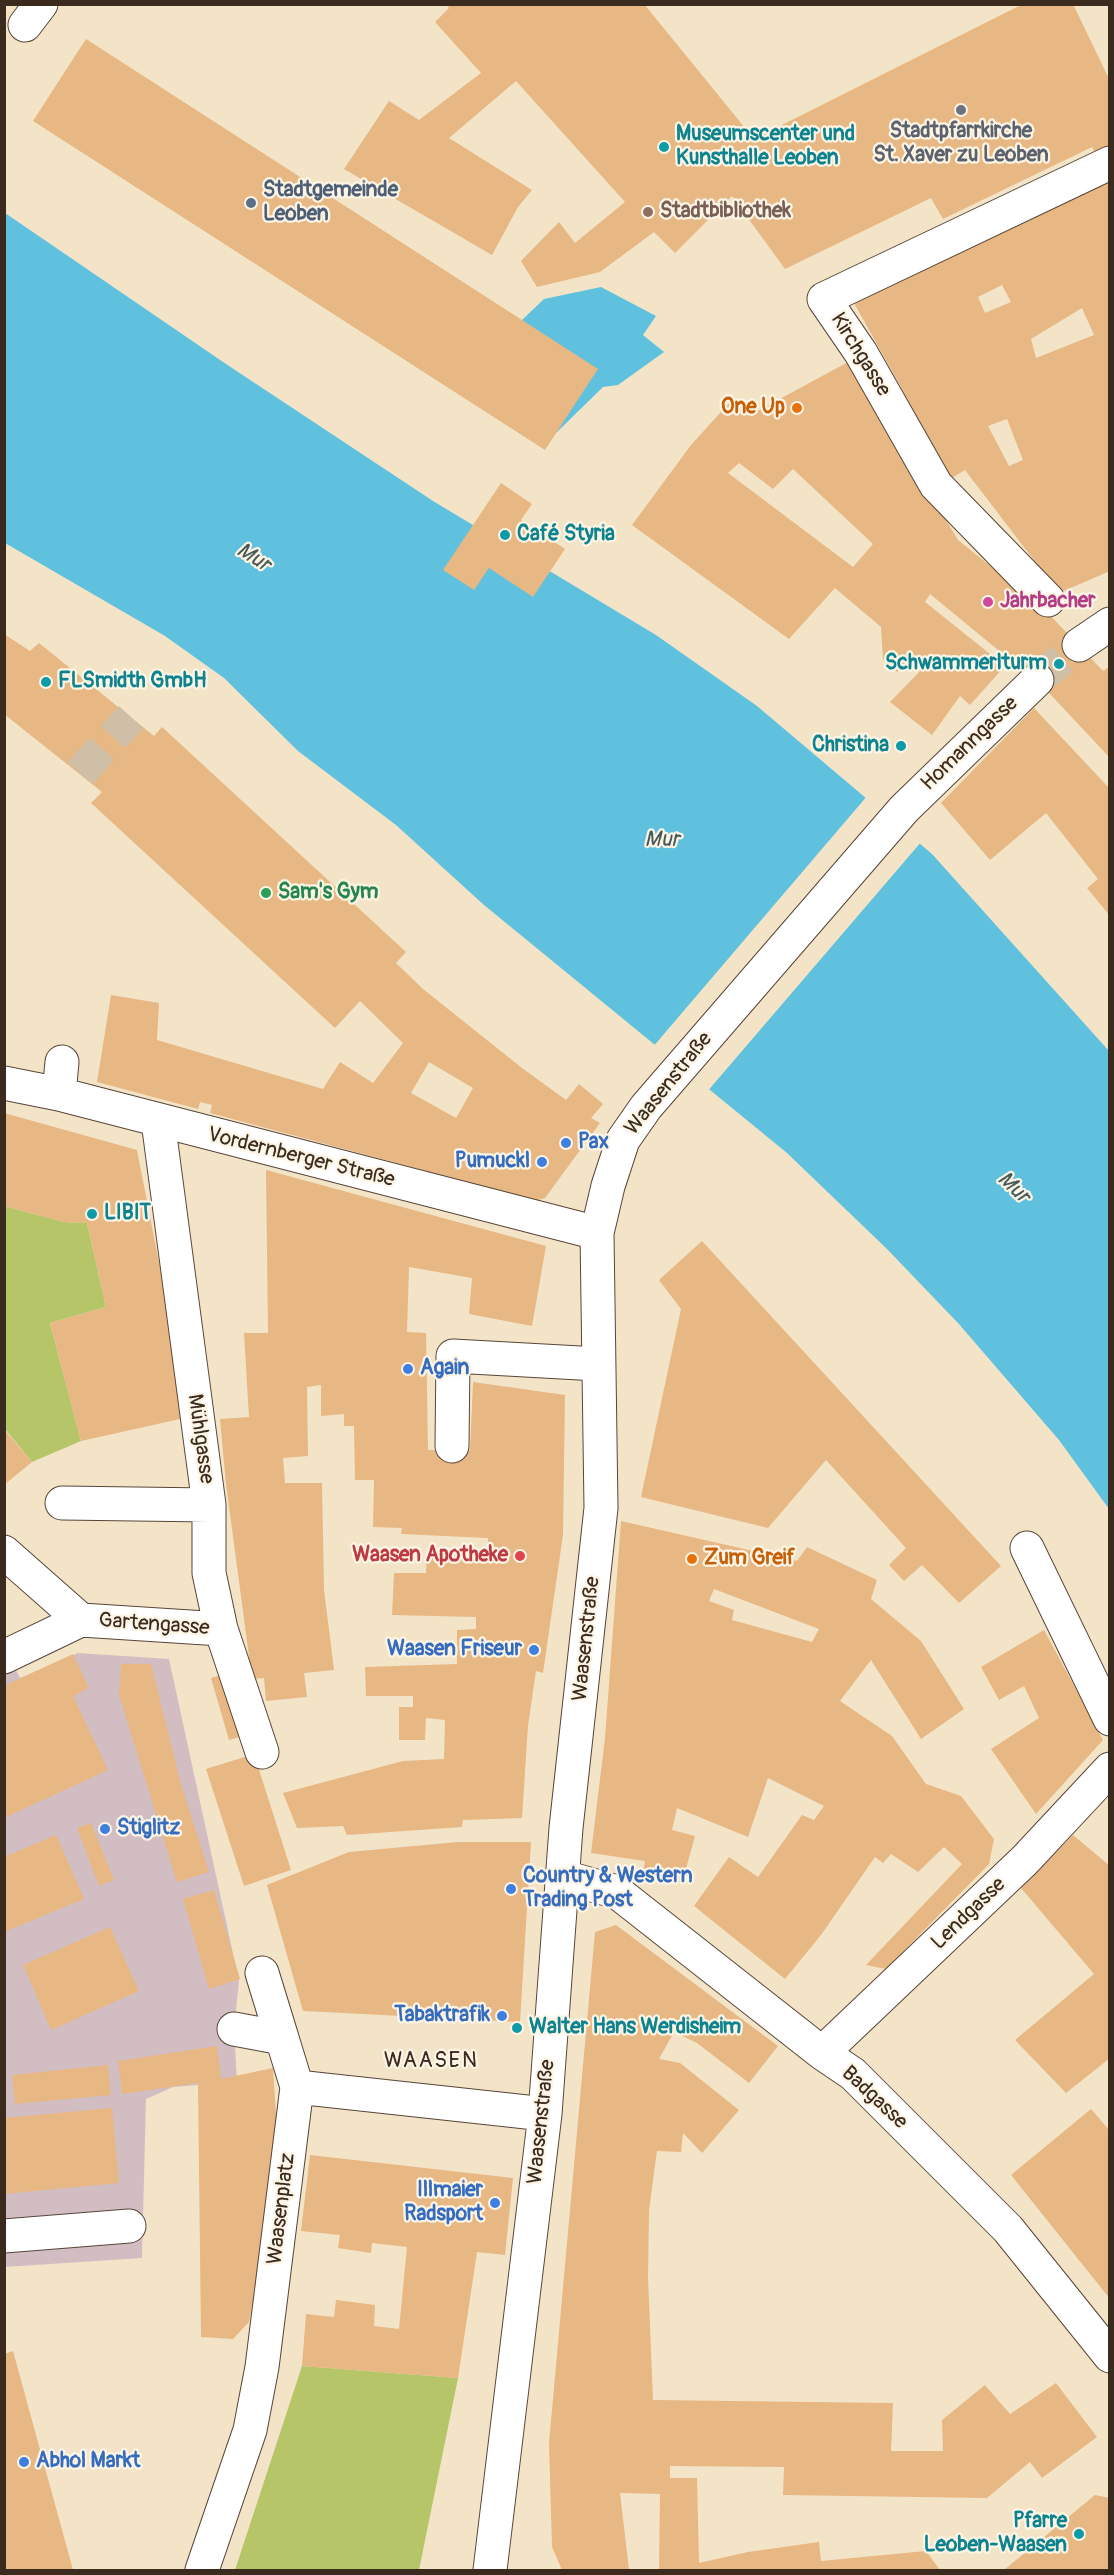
<!DOCTYPE html>
<meta charset="utf-8">
<style>
body{margin:0}
#map{position:relative;width:1114px;height:2575px;overflow:hidden;background:#f3e4c8;font-family:Pangolin,sans-serif}
canvas{display:block}
.frame{position:absolute;inset:0;border:6px solid #3b2a1e;pointer-events:none}
</style>
<div id="map">
<canvas width="1114" height="2575"></canvas>
<div class="frame"></div>
</div>
<script>
const c = document.querySelector('canvas').getContext('2d');
c.lineJoin = 'round';
function paint(path, color) { c.fillStyle = color; c.fill(path, 'evenodd'); }
function trace(path, color, width, dash) { c.strokeStyle = color; c.lineWidth = width; c.lineCap = dash ? 'butt' : 'round'; c.setLineDash(dash || []); c.stroke(path); }
function drawText(font, color, halo, rows, align = 'center') {
  c.font = font + ' Pangolin,sans-serif'; c.lineWidth = 4.5; c.setLineDash([]); c.textBaseline = 'middle'; c.strokeStyle = halo; c.fillStyle = color; for (const [text, x, y, turn = 0] of rows) {
    c.save(); c.translate(x, y); c.rotate((+turn || 0) * Math.PI / 180); c.textAlign = isNaN(turn) ? turn : align; if (halo) c.strokeText(text, 0, 0); c.fillText(text, 0, 0); c.restore();
  }
}
const industrial = new Path2D(`
 M4 1648 20 1678 78 1653 169 1659 239 1981 234 2029 237 2082 173 2087 146 2099 142 2258 5 2267Z`);
const green = new Path2D(`
 M4 1206 64 1222 87 1223 106 1307 50 1323 81 1441 32 1462 5 1429Z
 M302 2366 458 2378 419 2570H235Z`);
const water = new Path2D(`
 M5 213 226 364 433 501 656 635 757 706 932 854 1109 1051V1509L1059 1440 958 1323 887 1249 787 1153 484 905 396 825 298 751 224 678 165 636 5 543Z
 M601 287 656 316 643 335 664 352 618 385 603 387 557 432 522 320 544 299Z`);
const pier = new Path2D(`
 M868 795 922 841 706 1093 652 1048Z`);
const building = new Path2D(`
 M446 4H644L754 139 1023 4H1073L1110 81V154L1098 159 1092 147 943 219 931 198 785 269 732 196 675 253 654 232 600 272 537 287 521 261 559 222 575 243 625 202 516 81 449 138 532 190 518 207 492 255 344 169 389 101 419 120 481 73 435 22 449 8Z
 M86 39 598 369 545 450 33 121Z
 M1110 171V571L1059 593 965 470 945 482 901 387 854 303ZM1002 285 1011 302 985 313 978 297ZM1082 308 1094 335 1036 358 1031 339ZM1007 419 1023 460 1009 466 988 426Z
 M850 361 958 540 1045 610 1103 671 1110 666V758L1020 662 1009 659 930 594 925 602 1005 666 970 705 960 696 932 735 890 702 928 663 924 659 918 665 912 658 897 672 883 659 881 627 835 588 789 639 632 525 691 445 731 401 752 414ZM739 463 773 489 793 469 873 544 853 567 728 473Z
 M501 483 532 504 521 520 565 549 533 597 489 568 474 590 443 570Z
 M4 634 30 651 39 643 154 736 162 727 406 952 396 963 423 989 522 1068 566 1100 579 1084 603 1104 591 1118 600 1123 545 1198 525 1204 423 1170 210 1113 212 1105 200 1102 198 1109 97 1082 111 995 159 1003 157 1040 323 1089 340 1062 373 1083 403 1043 360 1001 335 1028 91 803 102 792 4 714ZM429 1062 473 1088 456 1118 411 1093Z
 M1034 708 1110 789V916L1087 888 1098 879 1046 813 990 860 941 803Z
 M4 1113 137 1150 189 1417 81 1441 50 1323 106 1307 87 1223 64 1222 4 1206Z
 M266 1170 546 1246 532 1326 469 1314 472 1278 409 1267 407 1332 426 1333 428 1450 470 1451 473 1382 565 1395 563 1535 543 1673 536 1671 528 1726 522 1818 463 1820 462 1827 347 1835 343 1826 297 1828 283 1793 403 1761 444 1759 445 1720 426 1718 425 1740H399V1707H413V1696H366L365 1667 457 1664V1630L476 1629V1617L392 1615 394 1573H426L427 1551 488 1553V1538L401 1534 402 1528 373 1527 374 1480H355L354 1426H344V1414L321 1416V1385L307 1387 308 1456 283 1458 285 1483H322L324 1590 334 1670 304 1673 307 1697 266 1701 264 1678 252 1679 226 1484 220 1419 249 1417 244 1333H268Z
 M702 1241 1001 1566 959 1603 922 1565 904 1581 889 1565 906 1548 826 1460 768 1528 641 1497 681 1309 659 1280Z
 M4 1429 32 1462 4 1485Z
 M621 1521 797 1561 807 1547 877 1580 871 1599 921 1641 964 1709 921 1739 871 1660 840 1701 892 1736 926 1784 961 1796 994 1839 989 1864 886 1969 866 1965 962 1864 944 1847 918 1872 891 1854 883 1863 875 1857 821 1935 785 1979 694 1906 729 1857 758 1877 802 1815 814 1820 824 1806 768 1778 748 1837 677 1808 672 1830 695 1836 682 1883 643 1872 645 1861 591 1853 605 1738ZM714 1589 819 1629 812 1642 732 1620 734 1610 709 1601Z
 M1044 1630 1103 1740 1036 1814 991 1749 1039 1718 1024 1686 999 1700 981 1667Z
 M73 1654 89 1688 73 1696 108 1770 4 1818V1686Z
 M121 1664H151L181 1784 209 1872 177 1882 119 1695Z
 M228 1673 247 1735 229 1740 211 1678Z
 M254 1754 291 1870 244 1886 206 1769Z
 M91 1823 114 1880 99 1886 77 1828Z
 M56 1835 84 1899 4 1932V1857Z
 M1073 1835 1110 1866V2058L1066 2093 1015 2040 1094 1974 1021 1888Z
 M458 1842H531L520 2022 303 2011 267 1885 349 1852Z
 M214 1890 240 1979 209 1989 183 1899Z
 M616 1925 778 2046 749 2083 697 2043 674 2032 659 2059 680 2063 739 2110 702 2153 683 2133 681 2152 657 2151 649 2210 648 2278 653 2400 893 2403 891 2451H943L942 2420 985 2385 1010 2414 1056 2383 1097 2437 1042 2478 1030 2462 987 2498 783 2495 784 2467 670 2466V2478H697L699 2563 748 2552 819 2542 821 2561 926 2551 940 2570H659L660 2494 620 2493 629 2570H562L552 2547 549 2443 595 1932Z
 M110 1927 139 1991 51 2030 23 1965Z
 M217 2046 221 2079 273 2068 277 2131 276 2178 249 2322 233 2339 201 2337 198 2083 122 2094 118 2061Z
 M108 2065 111 2095 15 2104 12 2075Z
 M112 2108 119 2183 4 2194V2118Z
 M1091 2109 1110 2131V2299L1011 2175Z
 M310 2155 513 2178 505 2255 477 2252 458 2378 302 2366 306 2314 334 2317 336 2300 375 2305 374 2326 399 2329 407 2247 372 2243 371 2253 338 2248 340 2235 301 2231Z
 M13 2351 73 2570H4V2354Z
 M1095 2495 1110 2498V2570H1004Z`);
const minorTunnel = new Path2D(`
 M1037 680 1079 645
 M80 773 131 717`);
const minor = new Path2D(`
 M25 25 41 4
 M1048 600 936 485 861 353 824 299 1110 163
 M1079 645 1110 624
 M4 1083 59 1094 597 1233
 M59 1094 62 1062
 M158 1121 209 1505V1573L221 1629 262 1752
 M452 1446 453 1356 598 1364
 M62 1503 209 1505
 M1027 1548 1110 1719
 M4 1552 81 1620 221 1629
 M4 1657 81 1620
 M564 1877 617 1892 822 2053 853 2074 1008 2229 1110 2356
 M262 1973 282 2038
 M822 2053 1025 1860 1110 1769
 M297 2087 545 2114
 M4 2236 129 2226
 M202 2570 250 2430 262 2367 297 2087 282 2038 234 2029
 M490 2570 545 2114 566 1828 601 1508 597 1233 608 1186 623 1140 646 1107 904 809 1037 680`);
const markers = [
 [961,110,6,"#6b7280"],
 [664,147,6,"#0f9aa8"],
 [251,203,6,"#5c6f8a"],
 [648,212,6,"#8d6e63"],
 [797,408,6,"#e8710a"],
 [505,535,6,"#0f9aa8"],
 [988,602,6,"#d1479c"],
 [1059,664,6,"#0f9aa8"],
 [46,682,6,"#0f9aa8"],
 [901,746,6,"#0f9aa8"],
 [266,893,6,"#2e9e5b"],
 [566,1143,6,"#3f7fe0"],
 [542,1162,6,"#3f7fe0"],
 [92,1214,6,"#0f9aa8"],
 [408,1369,6,"#3f7fe0"],
 [520,1556,6,"#e0444e"],
 [692,1559,6,"#e8710a"],
 [534,1650,6,"#3f7fe0"],
 [105,1829,6,"#3f7fe0"],
 [511,1889,6,"#3f7fe0"],
 [502,2016,6,"#3f7fe0"],
 [517,2028,6,"#0f9aa8"],
 [495,2203,6,"#3f7fe0"],
 [24,2462,6,"#3f7fe0"],
 [1079,2534,6,"#0f9aa8"]
];
const worshipNames = [
 ["Stadtpfarrkirche",961,132],
 ["St. Xaver zu Leoben",961,156]
];
const cultureNames = [
 ["Museumscenter und",676,135],
 ["Kunsthalle Leoben",676,159],
 ["Café Styria",517,535],
 ["Schwammerlturm",1047,664,"right"],
 ["FLSmidth GmbH",58,682],
 ["Christina",889,746,"right"],
 ["LIBIT",104,1214],
 ["Walter Hans Werdisheim",529,2028],
 ["Pfarre",1067,2522,"right"],
 ["Leoben-Waasen",1067,2546,"right"]
];
const serviceNames = [
 ["Stadtgemeinde",263,191],
 ["Leoben",263,215]
];
const educationNames = [
 ["Stadtbibliothek",660,212]
];
const streetNames = [
 ["Kirchgasse",860,355,58],
 ["Homanngasse",970,744,-44],
 ["Waasenstraße",669,1084,-51],
 ["Vordernberger Straße",301,1158,14],
 ["Mühlgasse",200,1439,82],
 ["Gartengasse",154,1625,4],
 ["Waasenstraße",587,1639,-84],
 ["Lendgasse",969,1914,-44],
 ["Badgasse",874,2098,43],
 ["Waasenstraße",542,2122,-84],
 ["Waasenplatz",282,2209,-83]
];
const foodNames = [
 ["One Up",785,408],
 ["Zum Greif",704,1559,"left"]
];
const hotelNames = [
 ["Jahrbacher",1000,602]
];
const leisureNames = [
 ["Sam's Gym",278,893]
];
const shopNames = [
 ["Pax",578,1143],
 ["Pumuckl",530,1162,"right"],
 ["Again",420,1369],
 ["Waasen Friseur",522,1650,"right"],
 ["Stiglitz",117,1829],
 ["Country & Western",523,1877],
 ["Trading Post",523,1901],
 ["Tabaktrafik",490,2016,"right"],
 ["Illmaier",483,2191,"right"],
 ["Radsport",483,2215,"right"],
 ["Abhol Markt",36,2462]
];
const healthNames = [
 ["Waasen Apotheke",508,1556]
];
const waterNames = [
 ["Mur",253,558,32],
 ["Mur",662,840],
 ["Mur",1013,1188,43]
];
const neighbourhoodNames = [
 ["WAASEN",431,2061]
];
paint(industrial, '#d2bec2');
paint(green, '#b6c568');
paint(water, '#5fc1de');
paint(pier, '#f3e4c8');
paint(building, '#e7b784');
trace(minorTunnel, '#cebfa6', 33, [33, 16]);
trace(minor, '#574638', 35);
trace(minor, '#fff', 33);
for (const [x, y, r, color] of markers) { const dot = new Path2D(); dot.arc(x, y, r, 0, 2 * Math.PI); c.fillStyle = color; c.fill(dot); trace(dot, '#fcf5e5', 2); }
drawText('bold 21px', '#5b616d', '#fcf5e5', worshipNames);
drawText('bold 21px', '#0d838f', '#fcf5e5', cultureNames, 'left');
drawText('bold 21px', '#4e5e75', '#fcf5e5', serviceNames, 'left');
drawText('bold 21px', '#785e54', '#fcf5e5', educationNames, 'left');
drawText('21px', '#3b2a1e', '#fcf5e5', streetNames);
drawText('bold 21px', '#c56008', '#fcf5e5', foodNames, 'right');
drawText('bold 21px', '#b23c85', '#fcf5e5', hotelNames, 'left');
drawText('bold 21px', '#27864d', '#fcf5e5', leisureNames, 'left');
drawText('bold 21px', '#366cbe', '#fcf5e5', shopNames, 'left');
drawText('bold 21px', '#be3a42', '#fcf5e5', healthNames, 'right');
drawText('italic 22px', '#465758', '#fcf5e5', waterNames);
c.letterSpacing = '1.5px';
drawText('22px', '#3b2a1e', '#fcf5e5', neighbourhoodNames);
c.letterSpacing = '0px';
</script>
